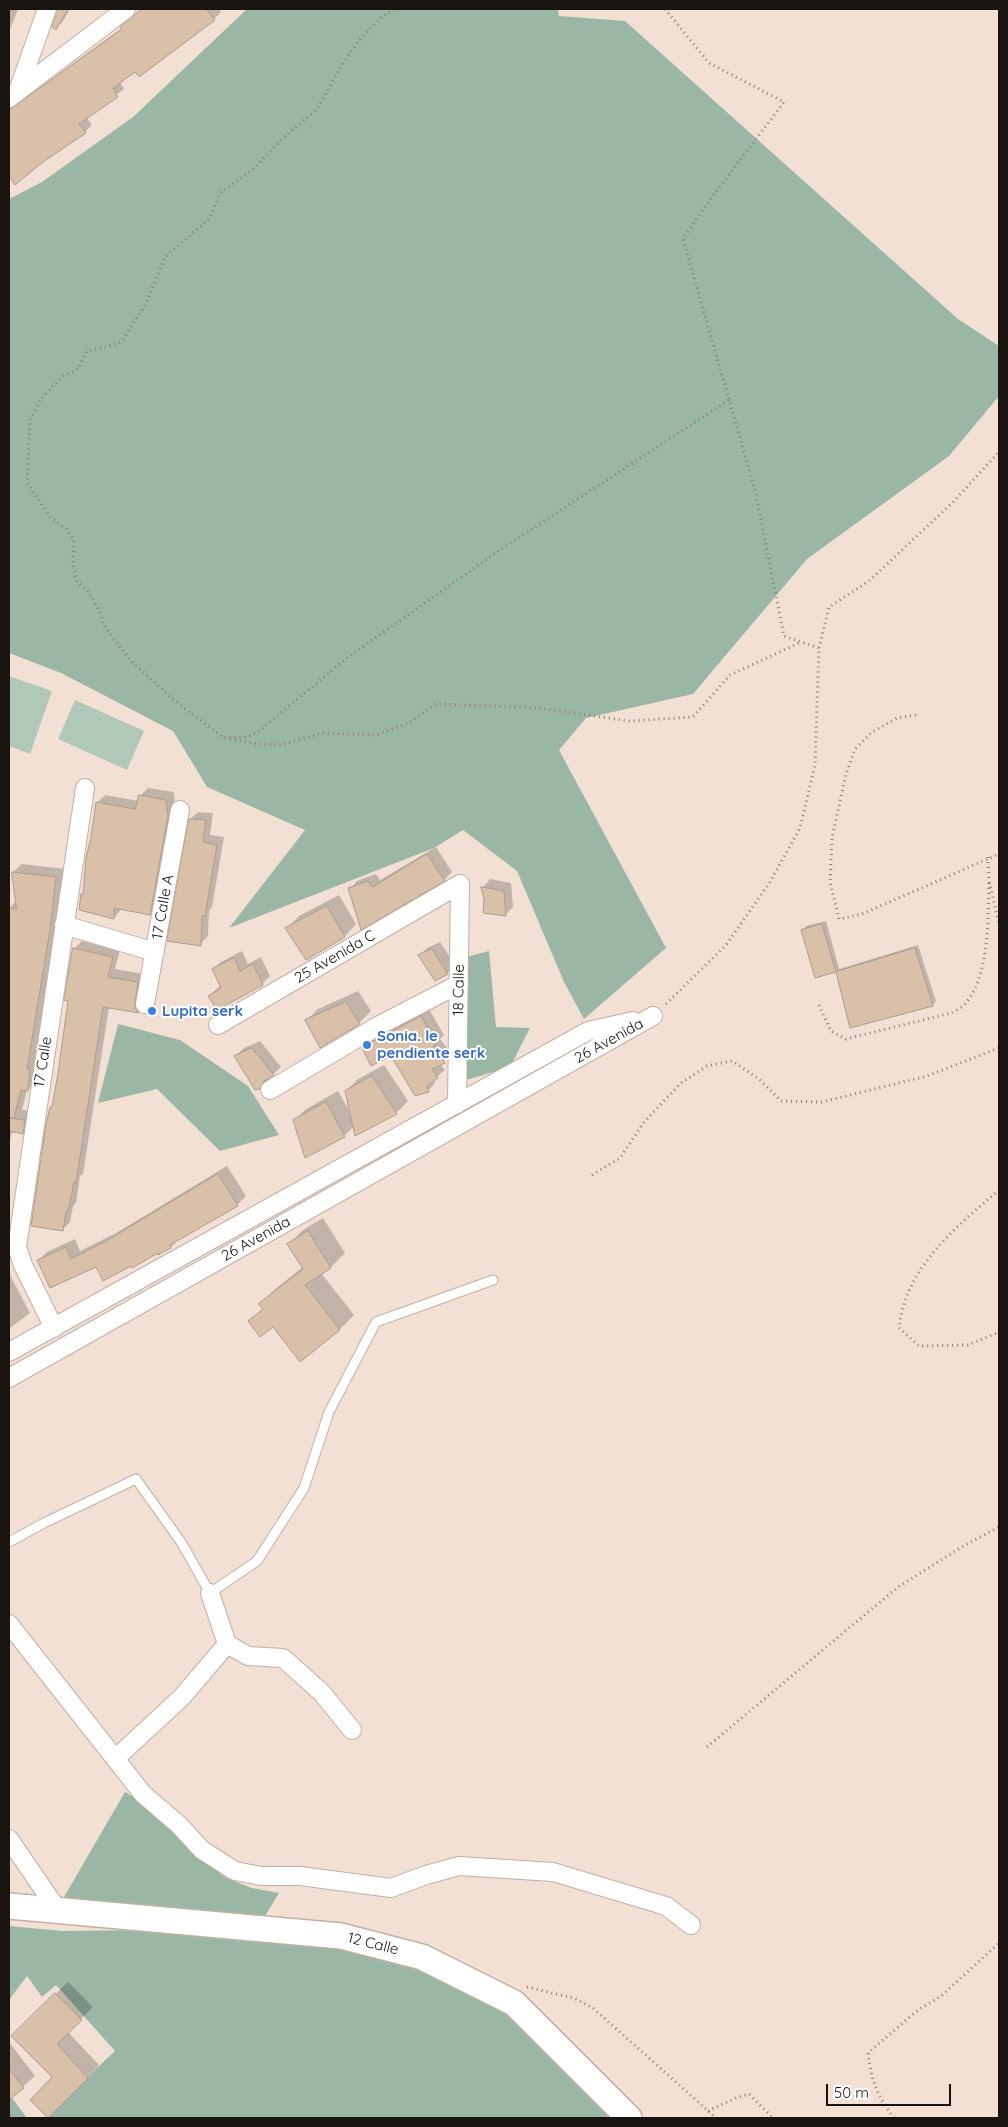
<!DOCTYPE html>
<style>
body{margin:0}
#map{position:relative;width:1008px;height:2127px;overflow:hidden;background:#f3e0d4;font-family:Quicksand,sans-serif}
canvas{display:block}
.frame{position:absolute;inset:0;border:10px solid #1a1410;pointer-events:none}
.scale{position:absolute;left:826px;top:2084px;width:125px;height:22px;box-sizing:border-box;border:2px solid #1a1410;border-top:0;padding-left:6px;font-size:15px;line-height:18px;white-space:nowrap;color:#1a1410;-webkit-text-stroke:4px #fff;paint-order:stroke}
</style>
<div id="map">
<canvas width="1008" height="2127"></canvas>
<div class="frame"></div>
<div class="scale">50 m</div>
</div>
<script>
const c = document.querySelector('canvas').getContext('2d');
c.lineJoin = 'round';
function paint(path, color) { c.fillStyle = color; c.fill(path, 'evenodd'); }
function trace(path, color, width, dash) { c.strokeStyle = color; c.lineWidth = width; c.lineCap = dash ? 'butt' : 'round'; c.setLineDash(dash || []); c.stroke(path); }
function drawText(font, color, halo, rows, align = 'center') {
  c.font = font + ' Quicksand,sans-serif'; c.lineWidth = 4; c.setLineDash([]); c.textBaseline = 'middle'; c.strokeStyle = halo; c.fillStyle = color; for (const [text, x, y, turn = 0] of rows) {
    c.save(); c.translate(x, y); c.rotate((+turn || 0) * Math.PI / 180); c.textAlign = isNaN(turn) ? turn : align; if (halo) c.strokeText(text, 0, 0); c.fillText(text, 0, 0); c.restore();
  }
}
const green = new Path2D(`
 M9 676 52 691 30 754 9 746Z
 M75 700 144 731 127 770 58 739Z`);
const forest = new Path2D(`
 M247 9H558L559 16 625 21 958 319 999 346V396L949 456 807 559 693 694 586 718 559 750 666 948 584 1019 564 982 517 871 463 830 434 848 229 928 305 830 207 787 173 731 61 673 9 653V199L42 182 133 117Z
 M489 951 496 1027 530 1028 510 1067 466 1080V957Z
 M118 1024 180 1040 248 1086 279 1135 220 1151 157 1089 98 1103Z
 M125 1792 163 1815 207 1863 226 1878 252 1888 279 1893 262 1921 64 1897Z
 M9 1926 62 1931 154 1930 252 1942 352 1947 412 1965 514 2014 620 2118H44L115 2051 56 1985 42 1997 27 1976 9 2000Z
 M9 2094 27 2118H9Z`);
const shadow = new Path2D(`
 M9 9H18L9 32Z
 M58 9H70L63 21 56 28 53 27Z
 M142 9H219L221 12 214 19 120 82 124 89 87 118 92 125 85 132 9 175V110L122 28Z
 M148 788 174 792 175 808 158 906 150 913 122 908 114 918 82 894 85 892 97 803 105 795 139 801 140 796Z
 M198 812 213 813 210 835 224 837 212 907 209 911 208 936 200 944 190 819Z
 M436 847 452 872 444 880 361 928 350 889 357 881 376 874 380 880Z
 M22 864 65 869 59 921 35 1060 38 1061 36 1081 27 1090 22 1110 33 1111 31 1124 23 1133 14 1131 11 1134 9 1153V908L17 900 13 872Z
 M490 879 511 883 513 907 505 915 485 899 483 887Z
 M339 895 356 924 345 936 307 958 287 928 299 916Z
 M826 921 839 969 918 945 936 1001 933 1005 851 1027 837 970 816 976 803 930 806 926Z
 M82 941 120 950 115 969 145 974 146 1004 139 1011 109 1007 83 1174 80 1176 76 1203 73 1206 70 1222 62 1230 51 1108 54 1104 70 1000 74 949Z
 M440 942 455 965 447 973 420 955 427 948Z
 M242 951 248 964 261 957 270 976 262 984 217 1009 209 996 221 985 213 969 221 962Z
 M358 991 371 1011 359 1023 306 1021 318 1009Z
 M429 1009 444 1035 440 1039 452 1054 440 1064 445 1070 434 1079 435 1083 428 1091 392 1054 363 1048 370 1041Z
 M260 1041 281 1067 259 1088 236 1056 244 1048Z
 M384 1065 408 1101 396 1113 354 1126 344 1136 294 1121 306 1109 338 1091 351 1114 346 1091 358 1079Z
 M227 1166 246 1196 237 1205 180 1238 171 1247 159 1253 158 1251 132 1265 96 1266 38 1261 47 1252 75 1239 80 1251 116 1233Z
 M9 1169H10L9 1191Z
 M323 1218 345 1253 331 1267 321 1273 354 1315 340 1329 300 1360 273 1325 250 1321 263 1308 260 1304 274 1290 303 1267 289 1244 303 1230Z
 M9 1273 30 1313 9 1329Z
 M68 1982 93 2007 68 2032 99 2065 60 2105 54 2077 13 2036Z
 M9 2042 35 2076 10 2098 9 2096Z`);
const building = new Path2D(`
 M57 9H68L56 30 52 27Z
 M142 9H206L215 20 139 77 135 72 113 88 118 97 79 124 86 133 43 162 15 185 9 176V110L122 29 120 27Z
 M139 795 166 800 168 816 150 915 114 908V919L79 910 81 894H83L86 858 91 837 96 802 135 809Z
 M189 819 206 820 203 842 217 845 205 916H202L201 946 167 941Z
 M427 854 445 881 361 930 348 888 368 881 372 887Z
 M12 872 56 877 50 930 27 1069H30L28 1091 21 1090 14 1118H9V908L16 909Z
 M481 887 504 891 506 916 483 913 484 899Z
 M327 906 345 937 306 960 285 928Z
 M822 924 836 972 815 978 801 930Z
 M73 948 113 957 108 977 138 982 135 1003V1008L139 1013 103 1007 78 1170 76 1183 74 1182 68 1212 66 1211 63 1231 31 1226 46 1124 50 1107H52L58 1073 68 1001 64 1000Z
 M915 948 933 1006 850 1028 836 972Z
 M432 949 448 974 435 981 418 955Z
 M234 958 240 971 253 964 263 985 217 1010 208 996 221 988 212 969Z
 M346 1002 360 1024 320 1048 305 1020Z
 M421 1016 437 1044 433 1046 445 1063 432 1069 438 1078 427 1086 429 1092 415 1096 391 1056 371 1066 362 1048Z
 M252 1048 274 1075 264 1081 260 1089 255 1090 234 1056Z
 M372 1076 397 1114 355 1136 345 1091Z
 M326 1102 345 1137 305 1158 293 1120Z
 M9 1118 25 1120 23 1134 9 1131Z
 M218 1174 238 1206 170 1245 171 1248 158 1255V1253L132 1268 131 1266 103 1281 96 1267 50 1288 37 1260 66 1247 71 1259 106 1241Z
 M308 1231 331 1268 305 1285 340 1330 300 1362 273 1327 260 1337 248 1321 263 1309 258 1304 303 1269 287 1244Z
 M55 1993 82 2020 57 2044 88 2078 48 2118 30 2100 52 2077 11 2036Z
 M9 2069 24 2088 9 2100Z`);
const path = new Path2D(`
 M394 9 382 17 359 40 342 65 317 109 284 137 252 170 220 193 210 218 165 257 145 305 121 342 106 347 87 351 78 369 63 376 41 399 30 420 27 482 50 517 66 529 74 540 73 564 77 582 87 590 100 612 104 626 131 661 174 700 224 738 248 737 259 731 347 658 500 550 729 400
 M665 9 709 63 784 102 701 212 683 239 755 490 784 636 819 648 815 765 800 828 770 882 726 945 665 1005
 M819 648 829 607 869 581 953 502 999 452
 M916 715 897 718 872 732 855 749 846 774 832 838 830 882 839 919 862 914 999 854
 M230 739 259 744 281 745 322 733 376 735 409 723 436 704 540 708 629 721 693 717 730 675 801 642
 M988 857 989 881 999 923
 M819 1005 831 1031 846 1039 951 1013C955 1011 961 1008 964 1005 990 978 988 916 989 881
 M592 1175 620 1158 644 1122 681 1083 707 1066 732 1061 759 1079 781 1101 822 1102 927 1076 999 1048
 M999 1190C956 1227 905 1268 899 1328L919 1346 968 1345 999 1332
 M707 1747 898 1587 965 1545 999 1527
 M527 1987 574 1998 593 2008 716 2118
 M708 2111 736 2098 749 2094 773 2118
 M894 2118C876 2094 872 2082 868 2053L918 2010 941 1996 999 1943`);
const lane = new Path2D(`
 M9 1542 44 1523 136 1479 181 1542 210 1593 257 1561 304 1488 329 1412 376 1322 493 1280`);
const street = new Path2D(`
 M18 91 47 9
 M9 98 126 9
 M64 925 155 952
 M145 1004 180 810
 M218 1025 460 884 457 1104
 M270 1090 376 1027 459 984
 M54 1328 23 1265 17 1247 85 788
 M9 1352 588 1031 633 1021
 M9 1378 653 1016
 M210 1593 227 1644
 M9 1624 143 1794 179 1825 202 1850 235 1871 261 1876H300L391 1888 426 1875 459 1866 553 1872 666 1906 691 1925
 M115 1759 182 1697 227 1644 248 1656 283 1658 322 1693 352 1730
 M9 1839 59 1912`);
const secondary = new Path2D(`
 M9 1906 341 1936 422 1957 514 2003 629 2118`);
const markers = [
 [152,1011,5,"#3f7fe0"],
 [367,1045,5,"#3f7fe0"]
];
const streetNames = [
 ["17 Calle A",163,907,-80],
 ["25 Avenida C",335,957,-30],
 ["18 Calle",459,990,-89],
 ["26 Avenida",609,1041,-29],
 ["17 Calle",43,1062,-81],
 ["26 Avenida",256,1239,-29],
 ["12 Calle",373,1944,14]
];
const shopNames = [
 ["Lupita serk",162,1011],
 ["Sonia. le",377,1036],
 ["pendiente serk",377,1053]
];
paint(green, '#afc8b8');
paint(forest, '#99b7a4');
paint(shadow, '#0003');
paint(building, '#d9c0a9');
trace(building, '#ab9c8f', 1);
trace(lane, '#c2b0a5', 11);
trace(street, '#c2b0a5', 20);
trace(secondary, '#c2b0a5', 28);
trace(path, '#8b7e76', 3, [1, 4]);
trace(lane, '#fff', 9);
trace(street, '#fff', 18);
trace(secondary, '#fff', 25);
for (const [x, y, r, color] of markers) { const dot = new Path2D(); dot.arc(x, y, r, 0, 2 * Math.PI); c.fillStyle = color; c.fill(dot); trace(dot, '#fff', 2); }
drawText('15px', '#1a1410', '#fff', streetNames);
drawText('bold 15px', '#366cbe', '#fff', shopNames, 'left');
</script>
